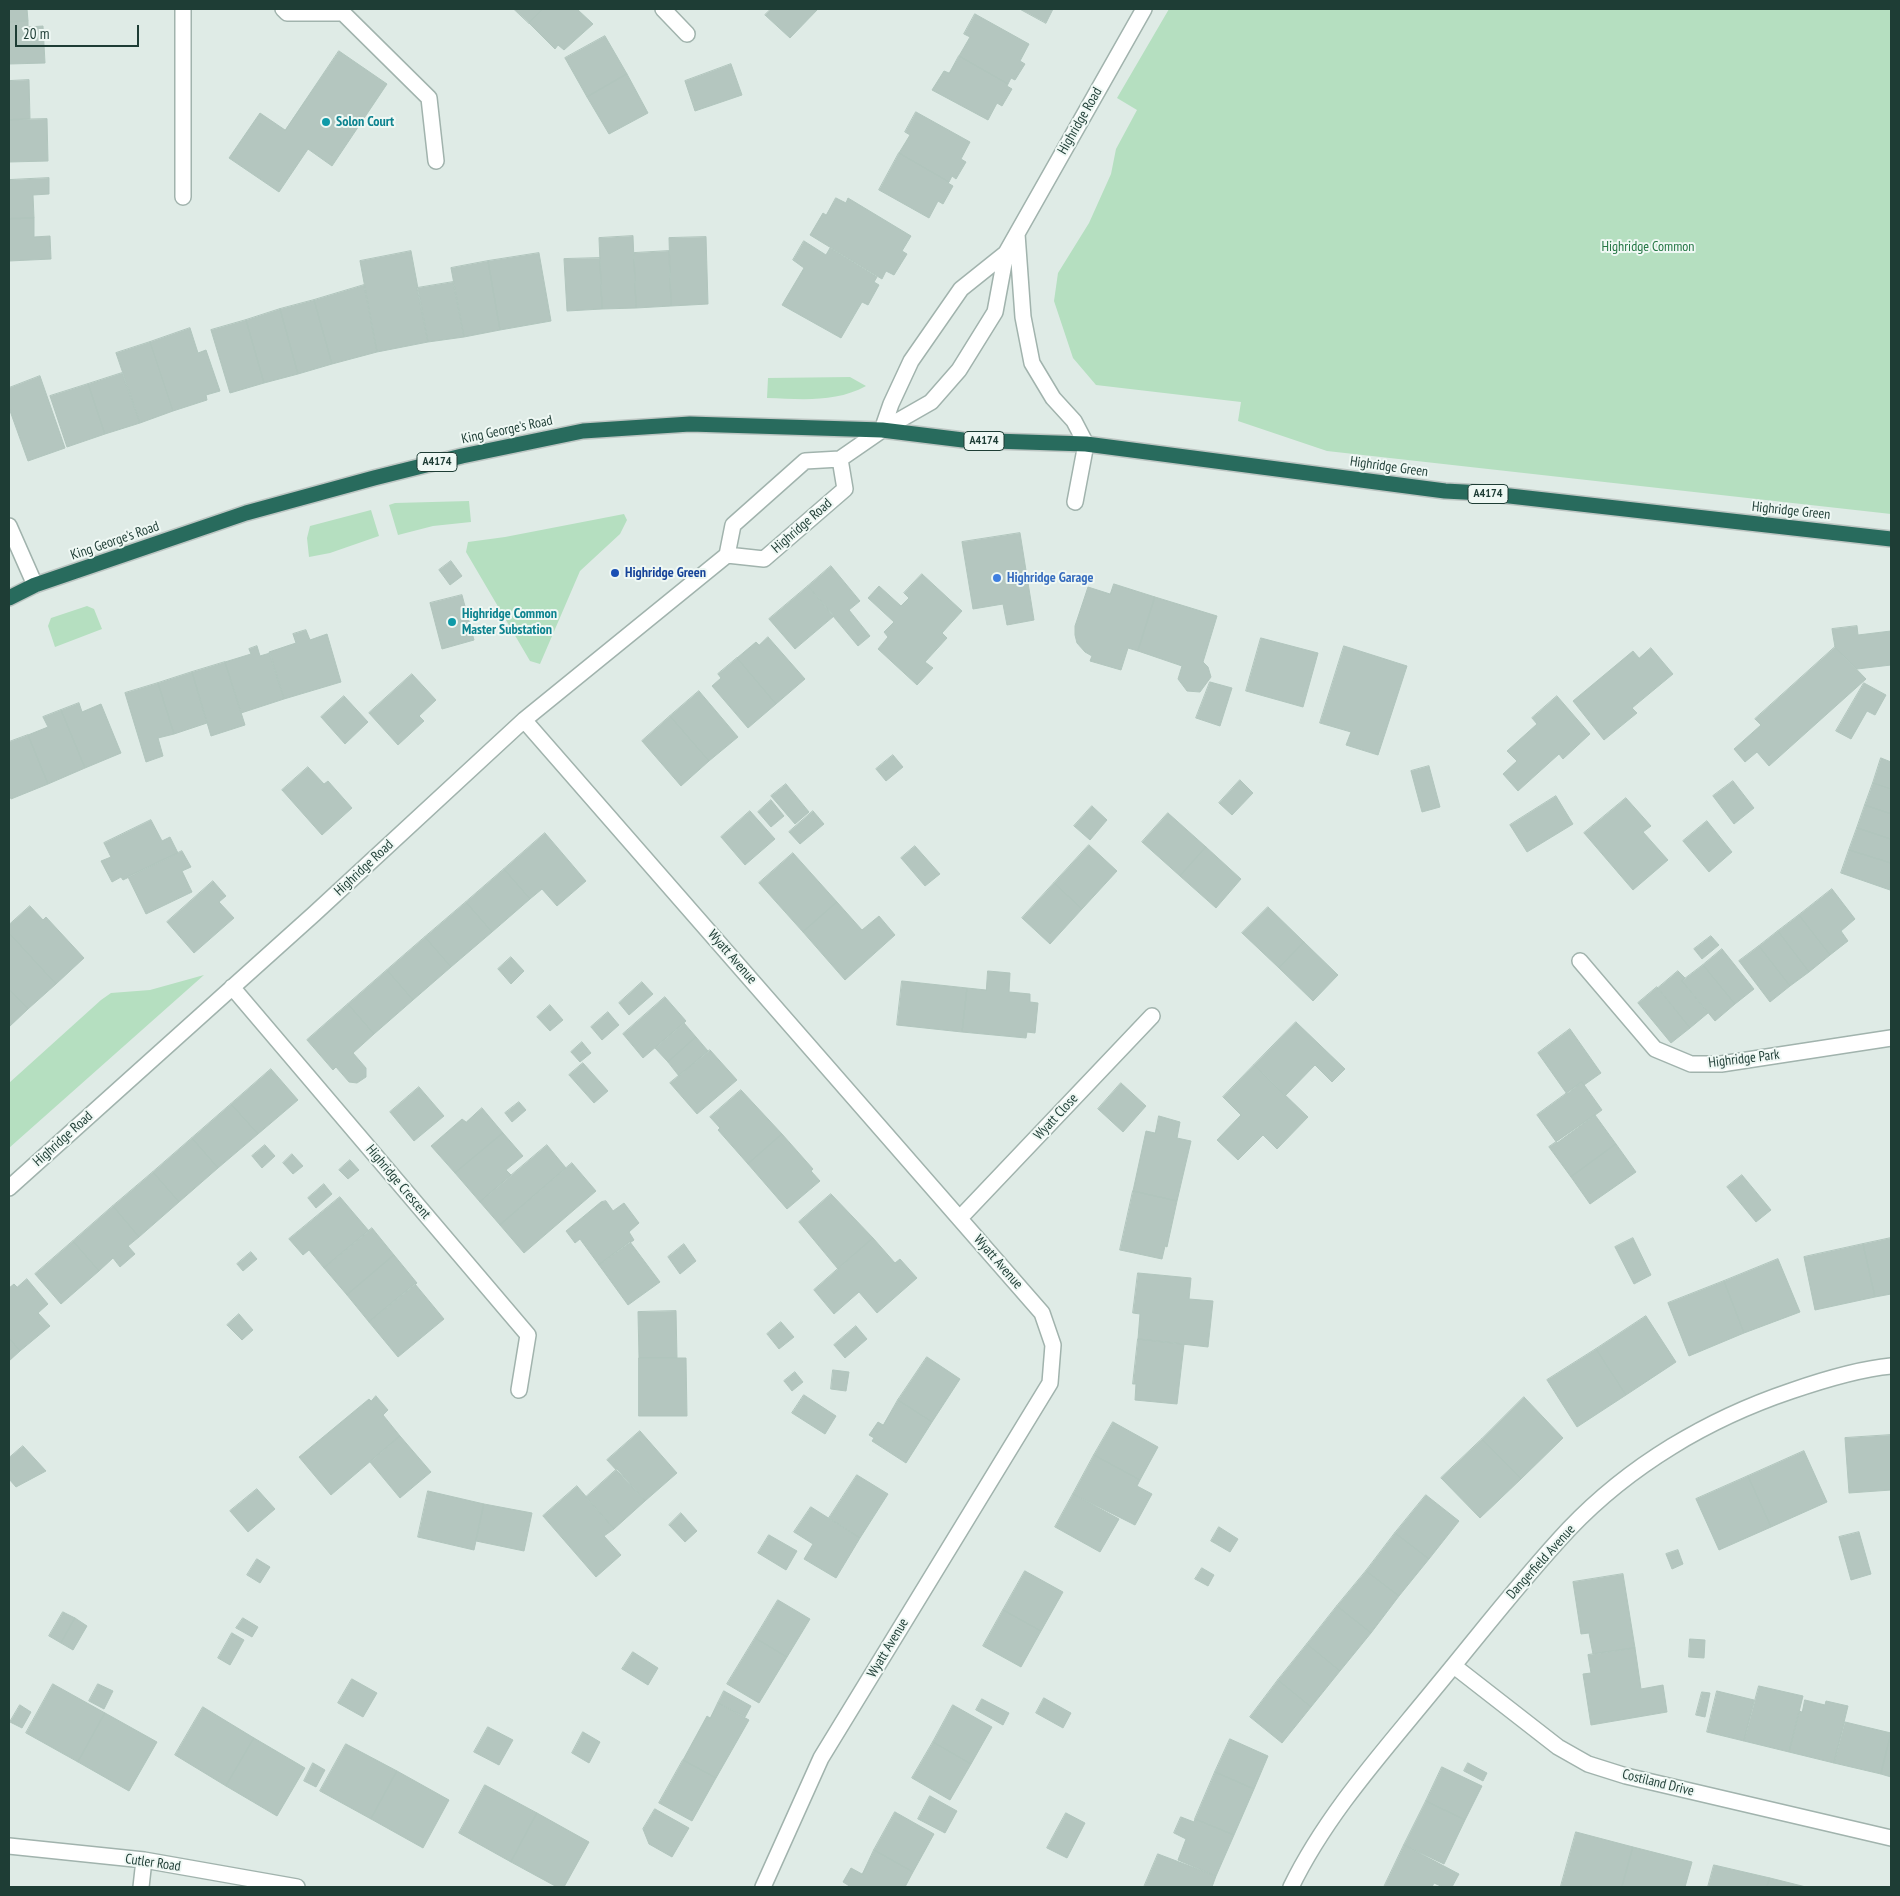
<!DOCTYPE html>
<style>
body{margin:0}
#map{position:relative;width:1900px;height:1896px;overflow:hidden;background:#dfebe6;font-family:"PT Sans Narrow",sans-serif}
canvas{display:block}
.frame{position:absolute;inset:0;border:10px solid #1e3d35;pointer-events:none}
.scale{position:absolute;left:15px;top:25px;width:124px;height:22px;box-sizing:border-box;border:2px solid #1e3d35;border-top:0;padding-left:6px;font-size:15px;line-height:18px;white-space:nowrap;color:#1e3d35;-webkit-text-stroke:4px #eff8f4;paint-order:stroke}
</style>
<div id="map">
<canvas width="1900" height="1896"></canvas>
<div class="frame"></div>
<div class="scale">20 m</div>
</div>
<script>
const c = document.querySelector('canvas').getContext('2d');
c.lineJoin = 'round';
function paint(path, color) { c.fillStyle = color; c.fill(path, 'evenodd'); }
function trace(path, color, width, dash) { c.strokeStyle = color; c.lineWidth = width; c.lineCap = dash ? 'butt' : 'round'; c.setLineDash(dash || []); c.stroke(path); }
function drawText(font, color, halo, rows, align = 'center') {
  c.font = font + ' "PT Sans Narrow",sans-serif'; c.lineWidth = 4; c.setLineDash([]); c.textBaseline = 'middle'; c.strokeStyle = halo; c.fillStyle = color; for (const [text, x, y, turn = 0] of rows) {
    c.save(); c.translate(x, y); c.rotate((+turn || 0) * Math.PI / 180); c.textAlign = isNaN(turn) ? turn : align; if (halo) c.strokeText(text, 0, 0); c.fillText(text, 0, 0); c.restore();
  }
}
const green = new Path2D(`
 M1169 9H1891V514L1327 451 1238 421 1241 402 1096 385 1073 358 1054 301 1058 273 1089 223 1111 174 1116 149 1137 110 1117 98Z
 M850 377 866 386C835 403 801 399 767 398L768 378Z
 M469 501 471 522 433 526 398 535 389 505 395 503Z
 M371 510 379 536 330 553 309 557 307 538 310 526Z
 M624 514 627 520 620 534 580 571 540 664 530 661 466 552 468 542 505 537Z
 M87 606 94 609 102 629 55 647 48 626 51 618Z
 M204 975 9 1148V1083L101 1000 111 993 150 990Z`);
const building = new Path2D(`
 M9 9H27L28 21 9 22Z
 M514 9H543L529 23Z
 M543 9H577L593 24 564 50 558 45 555 49 529 23Z
 M771 9H818L790 38 765 15Z
 M1020 9H1053L1046 23Z
 M975 14 1029 44 1020 61 1025 64 1015 80 1011 78 1008 84 959 56 970 37 964 34Z
 M28 21V27L43 26 45 63 9 64V22Z
 M605 36 627 74 587 97 565 58Z
 M339 51 387 84 332 166 308 149 279 192 229 158 260 113 285 130Z
 M959 56 1008 84 1007 86 1012 89 1002 106 997 103 988 120 932 90 944 71 949 73Z
 M731 64 742 95 695 111 685 81Z
 M627 74 648 113 609 134 587 97Z
 M29 80 30 119 9 120V81Z
 M916 112 970 142 961 159 966 162 956 179 952 176 949 182 899 153 910 135 905 132Z
 M47 119 48 161 9 162V120Z
 M899 153 949 182 948 183 953 186 943 204 938 201 929 218 879 190Z
 M49 178V194L33 195 34 218 9 219V180Z
 M836 198 846 203 848 198 911 236 902 251 907 254 894 275 886 271 882 279 810 235 823 213 826 215Z
 M34 218V237L50 236 51 259 9 261V219Z
 M633 236 636 308 602 309 599 238Z
 M706 237 708 304 671 306 669 238Z
 M804 241 826 255 830 248 877 277 874 282 879 285 868 305 862 302 841 338 782 305 804 268 793 260Z
 M411 251 428 342 377 352 360 261Z
 M669 251 671 306 636 308 634 253Z
 M539 253 551 321 500 330 488 261Z
 M600 258 602 309 567 311 564 259Z
 M488 261 500 330 464 337 451 268Z
 M453 282 464 337 428 342 417 288Z
 M364 285 377 352 332 364 314 300Z
 M314 300 332 364 298 374 280 309Z
 M280 309 298 374 264 383 246 320Z
 M246 320 264 383 230 393 211 330Z
 M190 328 198 353 206 350 220 391 206 395 207 400 173 411 150 342Z
 M150 342 173 411 140 423 116 353Z
 M122 373 140 423 105 434 88 384Z
 M40 376 65 448 28 461 9 408V388Z
 M88 384 105 434 67 447 50 396Z
 M1020 533 1034 620 1007 625 1003 604 973 609 962 542Z
 M451 561 462 576 450 585 439 570Z
 M831 566 860 601 849 610 870 636 858 646 808 586Z
 M922 574 962 611 942 633 947 638 925 662 933 668 917 685 878 649 888 637 884 632 894 622 868 598 879 586 901 606 909 598 904 593Z
 M1114 584 1155 597 1138 651 1128 648 1121 670 1090 661 1092 656 1085 652 1077 643 1075 635V626L1088 587 1110 594Z
 M808 586 834 616 795 649 769 619Z
 M462 595 474 640 442 649 430 603Z
 M1155 597 1217 616 1203 662 1208 667 1211 677 1200 692 1187 691 1178 679 1182 666 1138 651Z
 M1857 626 1858 635 1891 631V665L1857 669 1835 647 1832 629Z
 M306 630 310 640 327 634 341 682 284 699 269 652 296 643 293 634Z
 M768 637 805 679 776 704 737 658 756 642 759 645Z
 M1261 638 1318 653 1303 707 1246 691Z
 M257 646 260 656 270 653 284 699 241 713 225 662 251 654 249 649Z
 M1344 646 1407 666 1378 755 1346 745 1351 732 1320 723Z
 M1835 647 1866 679 1769 766 1757 752 1745 762 1734 749 1761 725 1755 719Z
 M1651 648 1673 674 1632 708 1637 713 1604 740 1573 701 1633 651 1639 658Z
 M737 658 776 704 748 728 712 686 721 678 718 674Z
 M225 662 245 725 211 736 192 672Z
 M192 672 207 723 174 734 158 683Z
 M412 674 436 700 419 716 424 721 398 745 369 713Z
 M1210 682 1232 688 1220 726 1196 718Z
 M158 683 174 734 158 738 163 756 146 762 125 693Z
 M1864 683 1886 695 1875 715 1867 711 1851 739 1836 731Z
 M699 691 738 737 709 761 670 716Z
 M344 696 368 722 345 744 321 717Z
 M1557 696 1590 734 1563 759 1559 754 1518 791 1503 774 1517 761 1507 751 1537 724 1532 718Z
 M79 703 82 712 101 704 121 753 85 768 61 710Z
 M61 710 85 768 48 784 28 735 48 727 43 717Z
 M670 716 709 761 681 786 642 741Z
 M28 735 48 784 11 799 9 793V742Z
 M893 755 903 767 886 781 876 769Z
 M1881 758 1891 762V789L1873 783Z
 M1429 766 1440 807 1422 812 1411 771Z
 M308 767 324 784 328 781 352 808 322 835 282 790Z
 M1240 780 1253 793 1232 815 1219 803Z
 M1733 781 1754 808 1734 824 1713 796Z
 M1873 783 1891 789V814L1865 805Z
 M786 784 809 812 795 824 771 796Z
 M1556 796 1573 824 1527 852 1510 825Z
 M1626 798 1651 826 1643 832 1668 860 1633 890 1584 833Z
 M771 800 784 816 771 827 758 812Z
 M1865 805 1891 814V839L1857 828Z
 M1092 806 1107 820 1090 840 1074 826Z
 M750 811 775 839 745 865 721 837Z
 M813 811 824 824 800 844 789 832Z
 M1168 813 1206 847 1180 876 1142 842Z
 M151 820 162 841 170 837 178 853 123 880 121 877 112 882 101 861 111 857 104 843Z
 M1707 821 1732 852 1709 872 1683 841Z
 M1857 828 1891 839V863L1849 850Z
 M545 833 586 881 557 906 542 889 530 899 504 869Z
 M1089 845 1117 871 1082 909 1054 883Z
 M915 846 940 874 925 886 901 858Z
 M1206 847 1241 879 1216 908 1180 876Z
 M1849 850 1891 863 1890 890 1841 873Z
 M182 851 191 867 182 871 192 892 146 914 128 877Z
 M793 853 837 902 803 932 759 883Z
 M504 869 530 899 492 932 466 902Z
 M213 881 226 896 219 902 234 918 194 953 167 922Z
 M1054 883 1082 909 1050 944 1022 918Z
 M1832 889 1855 919 1841 931 1848 941 1830 955 1799 915Z
 M466 902 492 932 451 967 425 937Z
 M837 902 862 930 879 916 895 935 845 980 803 932Z
 M30 906 43 920 46 917 84 958 56 984 9 933V925Z
 M1268 907 1304 942 1279 968 1242 933Z
 M1799 915 1830 955 1809 972 1778 931Z
 M1778 931 1809 972 1790 986 1759 946Z
 M9 933 56 984 28 1009 9 989Z
 M1711 936 1719 945 1702 959 1694 949Z
 M425 937 451 967 413 1000 387 970Z
 M1304 942 1338 975 1313 1001 1279 968Z
 M1759 946 1790 986 1770 1002 1739 961Z
 M1722 949 1754 989 1735 1004 1703 965Z
 M511 957 524 971 511 984 498 969Z
 M1703 965 1735 1004 1715 1021 1682 981Z
 M387 970 413 1000 374 1034 348 1004Z
 M988 971 1010 973 1009 992 1030 994V1002L1038 1003 1035 1033 1027 1032 1026 1038 962 1032 967 988 986 990Z
 M1678 971 1685 978 1682 981 1708 1013 1690 1028 1658 988Z
 M902 981 967 988 962 1032 897 1025Z
 M642 982 653 994 629 1015 619 1003Z
 M1657 987 1690 1028 1671 1043 1638 1003Z
 M9 989 28 1009 9 1027Z
 M665 997 686 1021 643 1058 623 1034Z
 M348 1004 374 1034 353 1053 366 1068V1077L357 1083 349 1082 336 1067 333 1070 307 1040Z
 M550 1005 563 1020 550 1031 537 1017Z
 M608 1012 619 1025 602 1040 591 1027Z
 M1296 1022 1345 1069 1332 1082 1315 1065 1285 1096 1254 1065Z
 M684 1023 696 1037 668 1062 655 1048Z
 M1570 1029 1601 1073 1584 1085 1582 1082 1567 1094 1538 1053Z
 M696 1037 708 1051 679 1076 668 1062Z
 M582 1042 591 1053 580 1062 571 1052Z
 M710 1050 737 1080 697 1114 670 1083Z
 M583 1063 608 1091 594 1103 569 1075Z
 M1254 1065 1308 1117 1277 1149 1263 1135 1238 1160 1217 1140 1241 1115 1223 1097Z
 M271 1069 298 1100 258 1134 231 1104Z
 M1582 1082 1602 1110 1557 1143 1537 1115Z
 M1121 1083 1146 1106 1123 1132 1098 1109Z
 M419 1087 444 1116 414 1141 390 1112Z
 M741 1090 782 1134 748 1164 718 1130 720 1128 710 1117Z
 M519 1102 526 1110 512 1122 505 1113Z
 M231 1104 258 1134 218 1168 192 1138Z
 M482 1108 503 1133 455 1173 431 1146 462 1119 466 1122Z
 M1595 1115 1616 1144 1571 1177 1549 1147Z
 M1159 1116 1180 1122 1177 1138 1191 1141 1177 1201 1133 1191 1146 1131 1155 1133Z
 M503 1133 523 1156 506 1170 511 1175 480 1202 455 1173Z
 M782 1134 813 1169 811 1171 820 1181 787 1209 748 1164Z
 M192 1138 218 1168 179 1202 153 1172Z
 M1616 1144 1636 1172 1590 1204 1571 1177Z
 M265 1145 275 1156 262 1168 252 1156Z
 M547 1145 566 1168 500 1225 480 1202Z
 M292 1154 303 1166 293 1174 283 1163Z
 M350 1160 359 1170 348 1179 339 1170Z
 M572 1163 596 1191 524 1253 500 1225Z
 M153 1172 179 1202 139 1237 113 1206Z
 M1742 1175 1771 1210 1756 1222 1727 1187Z
 M324 1184 332 1194 316 1208 308 1198Z
 M1133 1191 1177 1201 1167 1247 1165 1246 1162 1259 1120 1250Z
 M831 1194 873 1238 838 1269 799 1222Z
 M340 1197 369 1231 324 1268 309 1250 303 1255 289 1239Z
 M606 1201 613 1211 624 1203 639 1223 629 1232 634 1240 599 1265 580 1239 575 1243 566 1231 601 1202Z
 M113 1206 139 1237 128 1246 135 1254 120 1267 113 1258 99 1271 73 1241Z
 M372 1228 394 1255 347 1295 324 1268Z
 M873 1238 895 1263 900 1259 917 1278 877 1313 859 1292 834 1314 814 1290Z
 M1633 1238 1651 1275 1634 1284 1615 1247Z
 M1891 1238V1294L1875 1297 1863 1244Z
 M73 1241 99 1271 61 1304 35 1274Z
 M630 1242 660 1282 628 1305 599 1265Z
 M684 1244 696 1261 680 1274 668 1257Z
 M1863 1244 1875 1297 1815 1310 1804 1257Z
 M251 1252 257 1259 243 1271 237 1264Z
 M394 1255 417 1283 369 1322 347 1295Z
 M1778 1259 1800 1312 1744 1333 1724 1281Z
 M1138 1273 1191 1278 1189 1299 1213 1301 1208 1347 1138 1339 1140 1314 1133 1313Z
 M27 1279 48 1304 38 1313 50 1326 20 1351 9 1338V1288L14 1284 17 1287Z
 M1724 1281 1744 1333 1689 1356 1668 1303Z
 M415 1284 444 1319 398 1357 369 1322Z
 M676 1311 677 1358H639L638 1312Z
 M239 1314 253 1330 242 1340 227 1325Z
 M1646 1316 1676 1362 1626 1395 1596 1349Z
 M781 1322 794 1337 779 1349 767 1334Z
 M856 1326 867 1339 845 1358 834 1345Z
 M9 1338 20 1351 9 1361Z
 M1138 1339 1184 1344 1177 1404 1135 1400 1136 1384H1133Z
 M1596 1349 1626 1395 1577 1427 1547 1380Z
 M927 1357 960 1379 932 1422 898 1400Z
 M639 1358H686L687 1416H639Z
 M833 1370 849 1372 846 1391 831 1389Z
 M795 1372 803 1382 792 1391 784 1381Z
 M804 1395 836 1416 825 1434 792 1413Z
 M376 1396 388 1410 383 1415 400 1436 331 1495 299 1457 369 1399 371 1401Z
 M1524 1397 1563 1438 1521 1479 1482 1439Z
 M898 1400 932 1422 906 1463 872 1441 874 1438 869 1435 878 1422 883 1425Z
 M1113 1422 1158 1447 1140 1480 1094 1455Z
 M640 1431 677 1473 645 1501 607 1460Z
 M1891 1435V1490L1849 1493 1845 1438Z
 M400 1436 431 1472 400 1498 370 1462Z
 M1482 1439 1521 1479 1480 1518 1441 1478Z
 M23 1446 46 1471 16 1487 9 1479V1458Z
 M1804 1451 1827 1502 1771 1527 1748 1476Z
 M1094 1455 1140 1480 1137 1486 1152 1494 1135 1525 1073 1494Z
 M617 1469 645 1501 614 1529 586 1497Z
 M857 1475 888 1494 860 1538 829 1518Z
 M1748 1476 1771 1527 1719 1550 1696 1499Z
 M577 1486 614 1529 604 1536 621 1555 596 1577 543 1516Z
 M257 1489 275 1509 248 1532 230 1511Z
 M428 1491 484 1504 474 1550 418 1537Z
 M1073 1494 1119 1519 1100 1552 1055 1527Z
 M1426 1495 1459 1521 1429 1559 1395 1533Z
 M484 1504 532 1513 524 1551 476 1541Z
 M811 1507 860 1538 836 1578 804 1559 813 1544 794 1532Z
 M681 1513 697 1531 685 1542 669 1525Z
 M1219 1527 1238 1539 1230 1552 1211 1541Z
 M1859 1532 1871 1574 1851 1580 1839 1537Z
 M1395 1533 1429 1559 1399 1596 1366 1571Z
 M769 1535 797 1551 786 1570 758 1553Z
 M1678 1550 1683 1564 1672 1569 1666 1554Z
 M257 1559 270 1567 260 1583 247 1575Z
 M1202 1568 1214 1575 1208 1586 1195 1579Z
 M1025 1571 1063 1592 1041 1631 1003 1610Z
 M1366 1571 1399 1596 1371 1633 1337 1606Z
 M1623 1574 1635 1648 1593 1654 1589 1633 1581 1634 1573 1582Z
 M778 1600 810 1619 787 1657 755 1638Z
 M1337 1606 1371 1633 1340 1671 1307 1644Z
 M1003 1610 1041 1631 1021 1667 983 1646Z
 M63 1612 75 1618 61 1643 49 1636Z
 M75 1618 87 1626 73 1650 61 1643Z
 M243 1618 258 1627 252 1637 236 1628Z
 M232 1633 244 1640 230 1665 218 1658Z
 M755 1638 787 1657 759 1703 727 1684Z
 M1690 1639 1705 1640 1704 1658 1689 1657Z
 M1307 1644 1340 1671 1311 1707 1278 1680Z
 M1635 1648 1641 1689 1663 1685 1667 1712 1591 1725 1583 1674 1591 1673 1588 1655Z
 M633 1652 658 1668 648 1685 622 1669Z
 M352 1679 377 1693 363 1717 338 1703Z
 M1278 1680 1311 1707 1282 1743 1250 1717Z
 M53 1684 105 1713 78 1762 26 1733Z
 M98 1684 113 1691 104 1709 89 1701Z
 M1759 1686 1803 1696 1789 1752 1744 1741Z
 M724 1691 751 1706 745 1717 718 1703Z
 M1717 1691 1754 1700 1744 1741 1707 1732Z
 M1702 1692 1710 1693 1705 1717 1696 1715Z
 M1044 1698 1071 1713 1063 1728 1036 1713Z
 M982 1699 1009 1713 1003 1725 976 1710Z
 M1805 1700 1825 1705 1826 1701 1848 1706 1834 1763 1789 1752 1799 1711 1802 1712Z
 M718 1703 749 1720 716 1778 683 1760 707 1716 710 1718Z
 M20 1705 31 1712 22 1728 10 1722Z
 M953 1705 992 1727 971 1764 933 1742Z
 M203 1707 254 1738 226 1786 175 1755Z
 M105 1713 157 1742 129 1791 78 1762Z
 M1845 1722 1891 1733 1881 1774 1834 1763Z
 M488 1727 513 1740 499 1765 474 1752Z
 M583 1732 600 1742 589 1763 572 1753Z
 M1891 1733V1777L1881 1774Z
 M254 1738 305 1768 277 1816 226 1786Z
 M1230 1739 1268 1756 1254 1789 1215 1772Z
 M933 1742 971 1764 950 1800 912 1778Z
 M346 1744 397 1771 371 1819 320 1791Z
 M683 1760 716 1778 692 1821 659 1803Z
 M313 1763 325 1770 316 1787 304 1781Z
 M1468 1763 1487 1773 1483 1781 1464 1771Z
 M1442 1767 1482 1786 1465 1820 1426 1801Z
 M397 1771 449 1800 423 1848 371 1819Z
 M1215 1772 1254 1789 1234 1835 1195 1819Z
 M485 1785 537 1813 511 1862 459 1833Z
 M930 1796 957 1811 945 1833 918 1819Z
 M1426 1801 1465 1820 1444 1864 1404 1845Z
 M655 1809 689 1828 672 1857 649 1844 643 1829Z
 M895 1812 934 1834 913 1872 874 1850Z
 M537 1813 589 1842 564 1887H557L511 1862Z
 M1066 1813 1085 1823 1067 1858 1047 1848Z
 M1181 1817 1194 1822 1195 1819 1234 1835 1216 1876 1178 1860 1186 1839 1174 1833Z
 M1576 1832 1633 1847 1622 1887 1561 1886Z
 M1404 1845 1459 1874 1452 1887H1443L1434 1883 1432 1887H1384Z
 M1633 1847 1692 1862 1685 1887H1622Z
 M874 1850 913 1872 905 1887H851L843 1882 851 1868 862 1874Z
 M1158 1854 1216 1876 1212 1887H1144Z
 M1714 1865 1770 1878 1767 1887H1708Z
 M1770 1878 1806 1887H1767Z`);
const minor = new Path2D(`
 M283 9 287 13H343L429 98 436 161
 M663 9 687 34
 M183 197V9
 M1017 234 1023 317 1032 363 1053 398 1074 421 1086 444 1075 502
 M882 430 891 404 911 361 961 289 1006 253
 M9 526 35 585
 M727 555 764 559 845 489 840 459
 M524 720 1042 1313 1053 1345 1050 1383 821 1758 763 1887
 M1580 961 1655 1049 1691 1064H1721L1891 1038
 M232 987 528 1335 519 1390
 M9 1188 314 914 524 720 727 555 733 525 805 461 840 459 882 430 931 402 959 370 995 312 1006 253 1144 9
 M960 1218 1152 1016
 M1454 1666 1558 1747 1588 1764 1626 1776 1891 1838
 M9 1846 144 1860 297 1887
 M141 1887 144 1860
 M1291 1887C1327 1813 1384 1751 1436 1687 1480 1634 1522 1579 1569 1529 1630 1465 1708 1419 1791 1391 1823 1380 1858 1369 1891 1366`);
const highway = new Path2D(`
 M9 598 35 585 246 513 374 478 462 456 583 431 690 424 882 430 963 440 1086 444 1445 491 1483 493 1891 539`);
const markers = [
 [326,122,5,"#0f9aa8"],
 [615,573,5,"#1a4fb4"],
 [997,578,5,"#3f7fe0"],
 [452,622,5,"#0f9aa8"]
];
const shields = [
 [984,441,40],
 [437,462,40],
 [1488,494,40]
];
const shieldNames = [
 ["A4174",984,441],
 ["A4174",437,462],
 ["A4174",1488,494]
];
const streetNames = [
 ["Highridge Road",1080,121,-60],
 ["King George's Road",507,430,-12],
 ["Highridge Green",1389,467,8],
 ["Highridge Green",1791,511,6],
 ["Highridge Road",802,526,-41],
 ["King George's Road",115,541,-19],
 ["Highridge Road",364,868,-43],
 ["Wyatt Avenue",732,957,49],
 ["Highridge Park",1744,1059,-7],
 ["Wyatt Close",1056,1117,-47],
 ["Highridge Road",63,1139,-42],
 ["Highridge Crescent",398,1182,50],
 ["Wyatt Avenue",998,1262,49],
 ["Dangerfield Avenue",1541,1562,-48],
 ["Wyatt Avenue",888,1648,-59],
 ["Costiland Drive",1658,1783,14],
 ["Cutler Road",153,1863,8]
];
const cultureNames = [
 ["Solon Court",336,122],
 ["Highridge Common",462,614],
 ["Master Substation",462,630]
];
const parkNames = [
 ["Highridge Common",1648,247]
];
const transitNames = [
 ["Highridge Green",625,573]
];
const shopNames = [
 ["Highridge Garage",1007,578]
];
paint(green, '#b5dfc0');
paint(building, '#b4c6bf');
trace(building, '#b1c5bd', 1);
trace(minor, '#a1b3ad', 18);
trace(highway, '#bcc5c2', 18);
trace(minor, '#fff', 15);
trace(highway, '#286b5d', 15);
for (const [x, y, r, color] of markers) { const dot = new Path2D(); dot.arc(x, y, r, 0, 2 * Math.PI); c.fillStyle = color; c.fill(dot); trace(dot, '#eff8f4', 2); }
for (const [x, y, w] of shields) { const box = new Path2D(); box.roundRect(x - w / 2, y - 9.5, w, 19, 4); c.fillStyle = '#eff8f4'; c.fill(box); trace(box, '#1e3d35', 1); }
drawText('bold 12px', '#1e3d35', null, shieldNames);
drawText('14px', '#1e3d35', '#eff8f4', streetNames);
drawText('bold 14px', '#0d838f', '#eff8f4', cultureNames, 'left');
drawText('14px', '#257745', '#eff8f4', parkNames);
drawText('bold 14px', '#164399', '#eff8f4', transitNames, 'left');
drawText('bold 14px', '#366cbe', '#eff8f4', shopNames, 'left');
</script>
